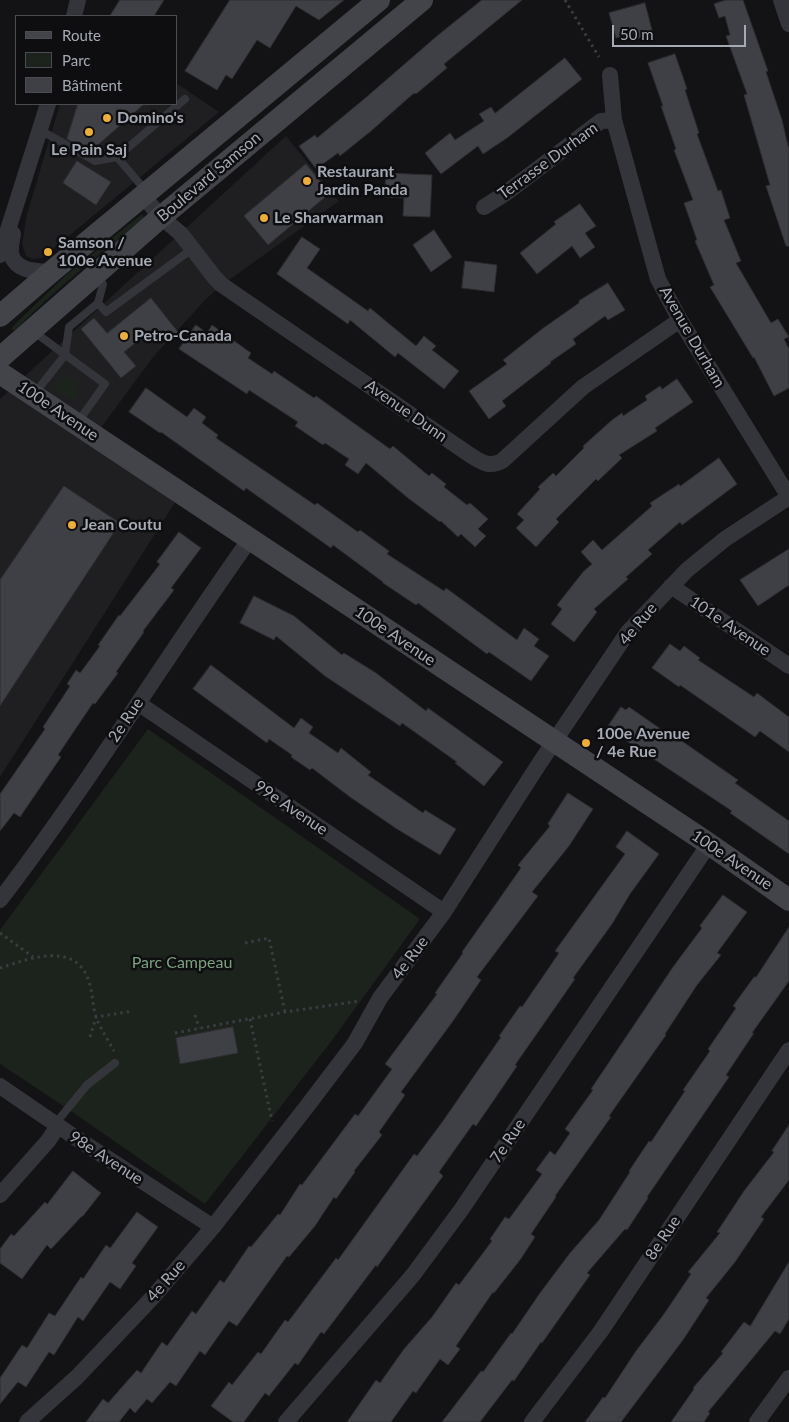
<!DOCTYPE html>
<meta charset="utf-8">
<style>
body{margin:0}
#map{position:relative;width:789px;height:1422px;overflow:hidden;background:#131315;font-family:Lato,sans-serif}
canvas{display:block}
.legend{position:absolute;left:15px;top:15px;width:162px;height:90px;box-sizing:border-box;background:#0e0e10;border:1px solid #4a4c52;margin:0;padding:6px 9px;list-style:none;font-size:15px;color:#a5aab5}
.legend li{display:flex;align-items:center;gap:10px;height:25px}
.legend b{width:25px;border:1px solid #4a4c52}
.scale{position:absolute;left:612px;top:25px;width:134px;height:22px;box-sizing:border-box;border:2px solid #a5aab5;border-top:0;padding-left:6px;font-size:15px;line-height:18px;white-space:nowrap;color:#a5aab5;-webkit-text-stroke:4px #0e0e10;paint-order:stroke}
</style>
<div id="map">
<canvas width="789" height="1422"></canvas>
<ul class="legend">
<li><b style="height:6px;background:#42444a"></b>Route</li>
<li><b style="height:14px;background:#1c231c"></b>Parc</li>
<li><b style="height:14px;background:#3f4045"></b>Bâtiment</li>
</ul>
<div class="scale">50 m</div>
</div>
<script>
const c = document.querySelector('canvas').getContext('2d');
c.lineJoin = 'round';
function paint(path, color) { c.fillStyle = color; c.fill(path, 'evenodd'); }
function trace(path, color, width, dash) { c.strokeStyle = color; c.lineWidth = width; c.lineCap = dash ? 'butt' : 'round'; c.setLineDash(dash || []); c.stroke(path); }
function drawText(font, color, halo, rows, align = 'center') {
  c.font = font + ' Lato,sans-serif'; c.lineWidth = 5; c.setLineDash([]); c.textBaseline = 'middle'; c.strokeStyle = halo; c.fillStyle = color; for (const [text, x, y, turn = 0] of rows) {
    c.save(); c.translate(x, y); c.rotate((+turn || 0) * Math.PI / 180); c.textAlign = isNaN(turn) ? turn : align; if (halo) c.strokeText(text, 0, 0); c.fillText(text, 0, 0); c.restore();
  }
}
const built = new Path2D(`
 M176 83 219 112 42 258 33 259 26 256 22 244 27 214 60 104H176Z
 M286 136 339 201 222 285 206 299 153 357 95 436 181 493 0 777V399Z`);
const green = new Path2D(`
 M142 214 144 217 143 219C98 255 55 290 15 330H12V327L65 276Z
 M66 376 72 378 78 383V392L74 401 54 388 61 379Z
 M148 729 420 919 333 1039 205 1204 68 1109 0 1064V930Z`);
const building = new Path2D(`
 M120 0H164L154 16H110Z
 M230 0H344L319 20 296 6 270 48 257 40 232 79 226 75 217 90 185 71Z
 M482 0H522L444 64 447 68 416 94 414 93 371 131 340 156 338 153 316 169 299 146 315 135 317 138 363 100 437 36Z
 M726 0H743L768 71 766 72 782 120 789 150V246H786L766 186 770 185 744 95 747 94 726 36 730 35 725 16 719 18 714 4Z
 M645 3 653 34 636 39 634 33 616 38 609 13Z
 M675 54 687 89 685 90 699 133 697 134 718 191 721 190 730 218 724 220 741 261 736 263 771 323 778 319 789 337 784 339 789 349V388L774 396 754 357 753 358 710 287 714 285 695 241 697 240 684 203 693 200 674 150 676 149 661 106H663L648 63Z
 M565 58 582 79 507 138 483 154 478 146 441 174 425 153 450 133 455 140 484 121 479 114 491 107 495 113Z
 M78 104H144L90 152 67 139Z
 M77 161 111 182 96 205 63 183Z
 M306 164 330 193 268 245 244 216Z
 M386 173 432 175 430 217 403 216 404 198 385 197Z
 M580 204 596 226 585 233 595 247 580 258 572 246 537 274 520 253 556 224 554 222Z
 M434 230 452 257 431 272 413 245Z
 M302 237 320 249 307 268 368 311 370 308 416 346 424 336 436 346 432 350 459 371 444 389 398 353 395 357 350 320 348 324 277 274Z
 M465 261 497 265 494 292 462 288Z
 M608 283 625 310 608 320 605 316 573 339 576 344 550 362 551 363 502 401 506 406 489 419 469 391 507 364 503 360 542 329 579 303V301Z
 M151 298 178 332 167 340 164 341 154 328 124 352 136 366 121 378 81 329 94 318 107 333Z
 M196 325 207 333 212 325 251 353 248 358 272 374 274 371 314 398 316 396 390 449 393 446 429 476 432 473 446 484 444 487 467 505 470 503 488 519 478 529 486 536 475 547 461 534 458 537 441 521 440 522 408 498 366 463 358 474 345 465 349 459 325 443 323 445 295 426 298 422 249 390 247 394 179 349Z
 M677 379 693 402 655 428 657 431 619 455 622 458 598 481 596 479 556 519 559 522 536 547 516 528 524 520 517 514 540 489 538 487 553 473 556 476 584 448 583 446 612 420 622 413 623 416 647 400 645 396 660 386 662 389Z
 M146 388 187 417 194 408 206 417 202 423 218 435 216 438 315 505 317 503 358 532 360 530 389 551 387 554 444 591 446 588 517 640 524 628 539 639 534 646 549 656 531 681 489 652 487 654 418 603 416 605 383 583V582L333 545 331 548 246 488 244 491 161 432 160 433 129 412Z
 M719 458 737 484 682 525 680 522 648 550 652 554 626 577 628 579 594 609 597 612 574 642 551 624 562 609 557 605 583 572 592 564 581 552 593 540 602 550 652 506 650 503 679 484 680 486Z
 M64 486 120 523 0 706V580Z
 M179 532 201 548 171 588 174 590 143 631 144 632 116 672 118 673 95 704 93 703 58 755 61 757 20 817 14 813 0 831V794L45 729 43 727 70 686 67 684 76 670 80 673 100 646 98 645 119 615 120 616 160 564 157 562Z
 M789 549V585L758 606 740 580Z
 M254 596 294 616 342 655 344 653 376 673 426 711 428 708 503 762 484 786 455 763 457 762 402 723 400 726 325 676 276 636 274 640 240 623Z
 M670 644 680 651 684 646 700 658 698 660 754 697 757 693 789 717V752L760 731 755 737 680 685 679 687 652 668Z
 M211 665 294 728 301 718 313 727 309 733 338 753 341 748 371 772 368 775 423 813 425 810 456 829 440 855 397 829 350 797 312 768 310 770 291 757 292 755 269 739 267 743 193 689Z
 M621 707 626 710 629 707 665 732 666 730 738 780 735 783 789 821V854L730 813 732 811 607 728Z
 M568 793 593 809 569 846 532 892 538 896 477 977 481 980 453 1021 401 1092 405 1095 379 1132 382 1135 354 1171 355 1172 336 1199 334 1197 315 1226 289 1257 287 1256 237 1326 229 1321 205 1355 200 1351 176 1386 170 1382 152 1403 147 1399 135 1413 130 1408 119 1422H86L103 1399 108 1403 137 1370 141 1373 162 1342 167 1346 192 1311 196 1314 220 1280 224 1283 249 1246 251 1247 278 1214 280 1215 300 1184 302 1185 355 1114 358 1116 392 1069 385 1064 437 994 435 993 463 953 462 952 521 868 518 865 550 826 548 824Z
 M627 831 659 854 630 894 612 924 573 978 575 979 515 1065 517 1066 496 1097 476 1126 473 1124 439 1172 443 1176 377 1267 376 1265 324 1334 321 1332 298 1365 295 1363 269 1396 265 1393 244 1422H233L211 1406 229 1382 232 1385 258 1352 261 1354 285 1320 288 1322 336 1258 338 1260 414 1154 417 1156 443 1121 501 1037 499 1036 520 1006 522 1007 559 953 555 951 625 854 616 847Z
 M723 895 747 912 717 953 721 955 697 985 665 1034 666 1035 609 1116 611 1117 555 1196 556 1197 531 1234 535 1237 520 1260 494 1293 493 1292 456 1346 460 1349 448 1365 440 1359 416 1393 413 1391 391 1422H347L376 1380 380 1383 404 1349 432 1317 456 1283 459 1285 492 1241 490 1239 505 1217 509 1219 542 1174 536 1170 550 1151 555 1155 570 1133 565 1129 593 1090 591 1089 673 967 702 928 700 926Z
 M789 927V981L752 1033H754L726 1075 729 1077 647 1197 648 1198 627 1230 625 1229 587 1273 590 1275 542 1343 541 1342 514 1381 512 1380 480 1422H442L481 1371 483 1372 511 1333 512 1334 540 1293 570 1253 599 1220 630 1172 629 1171 649 1141 651 1142 685 1091 683 1090 710 1051 708 1049 736 1008 733 1006 754 977H756Z
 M233 1027 238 1053 180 1064 176 1038Z
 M789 1125V1180L761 1217 764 1219 735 1262 706 1298 709 1300 683 1340 621 1422H585L603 1397 605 1398 636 1351 664 1314 691 1274 688 1272 720 1233 717 1232 744 1191 774 1152 772 1151Z
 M73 1171 101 1193 83 1216H82L51 1249 47 1245 22 1279 0 1263V1249L11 1234 14 1236 45 1202 47 1204Z
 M137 1212 158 1227 132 1263 136 1266 120 1289 110 1282 83 1321 78 1317 54 1355 49 1352 26 1387 18 1382 0 1404V1378L22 1345 27 1348 49 1313 55 1316 81 1277 83 1279 106 1245 110 1248Z
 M789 1262V1319L780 1334 775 1331 708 1412 710 1413 704 1422H671L694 1389 693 1388 723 1353 721 1352 744 1322 750 1326Z`);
const path = new Path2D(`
 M565 0 599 57
 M0 933 33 957
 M245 943 269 938 285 1012
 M0 968C28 959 74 941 88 979 93 991 92 1005 96 1017 100 1028 108 1040 114 1051
 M195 1015 199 1028
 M250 1019 272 1121
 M175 1033 285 1012 360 1001
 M90 1037 96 1017 133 1011`);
const lane = new Path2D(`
 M40 130 95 161 117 157
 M146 191 117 157 185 99
 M98 303 106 312 192 249
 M33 331 105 384 78 422
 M35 393 65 355 69 327 98 303 103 284 98 276
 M55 1124 87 1085 115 1063`);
const street = new Path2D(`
 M781 0 789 24
 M74 16 78 0
 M610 75 614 120 658 279 680 320 789 497
 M143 196 161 217 181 234 215 278 222 285 470 455C481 462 489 468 502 461L583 387 680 320
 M484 207 506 193 601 121 614 120
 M13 234C12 240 10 248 11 254 16 272 36 271 51 272
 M0 255 48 104
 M671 586 789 666
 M138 703 444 912
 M0 900C89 784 165 658 250 539
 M0 1086 73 1136 213 1227
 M0 1195 48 1141 58 1126
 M27 1422 77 1377 152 1298 213 1227 308 1105 355 1043 380 998 444 912 539 764 628 632 687 570 725 539 789 497
 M286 1422 413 1275 461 1210 709 844
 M532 1422 601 1331 789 1050
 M757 1422 789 1378`);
const secondary = new Path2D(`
 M0 316 51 272 379 0
 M0 358 161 217 422 0
 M0 373 709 844 789 900`);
const markers = [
 [107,118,5,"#edae33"],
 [89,132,5,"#edae33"],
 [307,181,5,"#edae33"],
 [264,218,5,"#edae33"],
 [48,252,5,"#edae33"],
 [124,336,5,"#edae33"],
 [72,525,5,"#edae33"],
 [586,743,5,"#edae33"]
];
const poiNames = [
 ["Domino's",117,118],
 ["Le Pain Saj",89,150,"center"],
 ["Restaurant",317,172],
 ["Jardin Panda",317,190],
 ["Le Sharwarman",274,218],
 ["Samson /",58,243],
 ["100e Avenue",58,261],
 ["Petro-Canada",134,336],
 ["Jean Coutu",82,525],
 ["100e Avenue",596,734],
 ["/ 4e Rue",596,752]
];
const streetNames = [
 ["Terrasse Durham",548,161,-36],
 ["Boulevard Samson",209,177,-40],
 ["Avenue Durham",692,337,60],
 ["100e Avenue",58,411,34],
 ["Avenue Dunn",406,411,35],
 ["4e Rue",638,624,-50],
 ["101e Avenue",730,626,34],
 ["100e Avenue",395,636,34],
 ["2e Rue",126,720,-56],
 ["99e Avenue",291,808,34],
 ["100e Avenue",732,860,34],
 ["4e Rue",410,958,-53],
 ["7e Rue",508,1141,-56],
 ["98e Avenue",106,1158,33],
 ["8e Rue",663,1238,-56],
 ["4e Rue",166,1281,-49]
];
const parkNames = [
 ["Parc Campeau",182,963]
];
paint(built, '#1f1f22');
paint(green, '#1c231c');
paint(building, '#3f4045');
trace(building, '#2d2d31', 1);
trace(path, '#3a3c41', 3, [2.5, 4]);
trace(lane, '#34353a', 8);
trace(street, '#34353a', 16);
trace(secondary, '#42444a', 22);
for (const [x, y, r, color] of markers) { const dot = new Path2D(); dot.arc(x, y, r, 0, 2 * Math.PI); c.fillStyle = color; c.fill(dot); trace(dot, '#0e0e10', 2); }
drawText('bold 16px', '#a5aab5', '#0e0e10', poiNames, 'left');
drawText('16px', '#a5aab5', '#0e0e10', streetNames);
drawText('16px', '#7da07f', '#0e0e10', parkNames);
</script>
